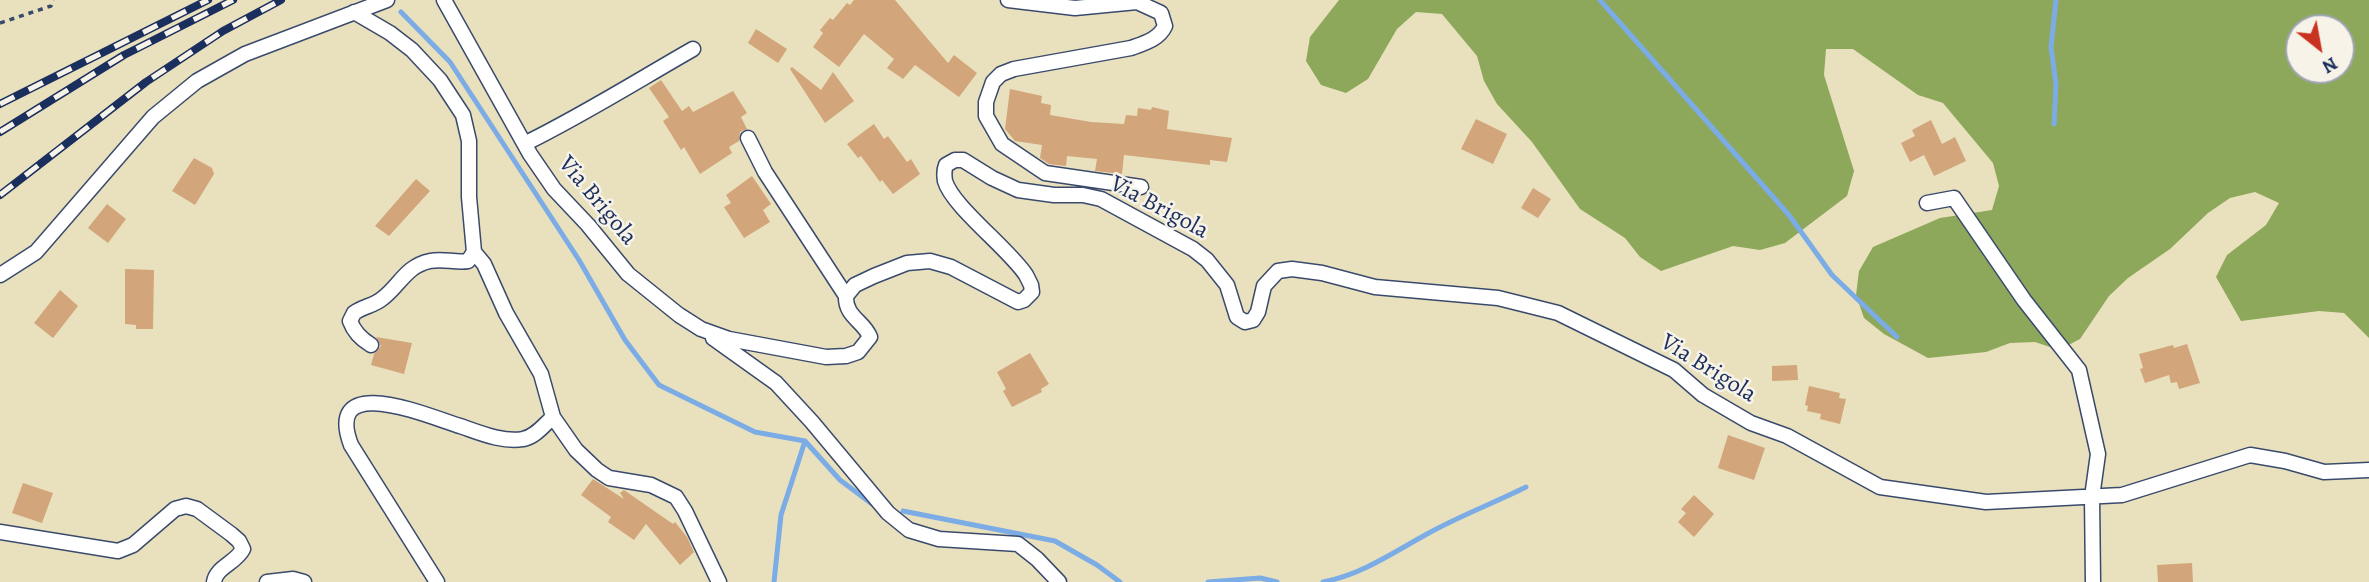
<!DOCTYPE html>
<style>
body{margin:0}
#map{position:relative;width:2369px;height:582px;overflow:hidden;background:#e9e1bd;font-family:Alegreya,serif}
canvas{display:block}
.north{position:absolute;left:2285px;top:14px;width:70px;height:70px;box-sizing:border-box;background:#f7f3e8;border:2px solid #9fa5b1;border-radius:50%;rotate:149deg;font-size:19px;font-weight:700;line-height:28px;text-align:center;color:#1b2f5e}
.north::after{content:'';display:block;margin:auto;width:24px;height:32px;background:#c8321e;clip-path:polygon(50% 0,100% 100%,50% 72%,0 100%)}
</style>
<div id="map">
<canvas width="2369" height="582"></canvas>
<div class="north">N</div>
</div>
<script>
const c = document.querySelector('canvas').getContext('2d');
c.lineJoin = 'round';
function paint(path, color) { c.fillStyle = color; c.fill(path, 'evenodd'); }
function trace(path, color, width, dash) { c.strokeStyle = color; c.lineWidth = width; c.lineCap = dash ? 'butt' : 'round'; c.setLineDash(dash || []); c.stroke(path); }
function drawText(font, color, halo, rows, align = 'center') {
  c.font = font + ' Alegreya,serif'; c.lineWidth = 5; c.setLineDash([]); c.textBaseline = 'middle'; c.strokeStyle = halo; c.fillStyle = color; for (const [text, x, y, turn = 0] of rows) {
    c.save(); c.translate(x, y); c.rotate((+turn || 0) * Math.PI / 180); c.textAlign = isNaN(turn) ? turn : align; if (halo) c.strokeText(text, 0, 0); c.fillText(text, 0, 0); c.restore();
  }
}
const forest = new Path2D(`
 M1339 0H2369V338L2344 313 2319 311 2241 321 2216 277 2227 255 2266 225 2279 203 2255 192 2230 198 2208 213 2170 249 2128 278 2109 296 2080 339 2059 350 2035 342 2010 343 1986 352 1928 358 1884 334 1864 318 1856 295 1859 271 1873 247 1940 218 1992 210 1999 186 1993 163 1943 103 1918 95 1853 49H1826L1824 75 1854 171 1847 196 1785 243 1760 250 1733 246 1661 271 1640 257 1625 238 1580 209 1532 142 1497 104 1484 81 1477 56 1442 14 1416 12 1397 29 1368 79 1346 93 1321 85 1306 61 1310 37ZM2299 28H2341V70H2299Z`);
const stream = new Path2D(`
 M1600 0 1789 215 1832 275 1897 337
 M401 12 450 62 579 260 625 340 659 385 755 432 805 441 840 480 872 504
 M2054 124 2056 84 2051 47 2056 0
 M903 511 1055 541 1097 565 1120 582
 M774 582 781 515 805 441
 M1208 582 1260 578 1277 582
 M1323 582C1361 575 1394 552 1427 534 1457 517 1494 503 1526 487`);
const building = new Path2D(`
 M854 0H895L948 63 954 55 977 73 959 97 915 65 903 79 887 68 894 59 864 34 839 67 813 47 823 33 820 30 830 18 833 20 847 3 850 5Z
 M756 29 787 49 778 63 748 43Z
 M792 67 821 90 833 72 854 101 825 123 790 69Z
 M661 80 682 111 689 106 693 112 733 91 747 113 741 117 747 129 740 132 739 141 729 147 732 153 700 174 684 147 681 150 663 121 669 117 649 88Z
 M1010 89 1042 96 1041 103 1051 105 1050 115 1091 122 1124 124 1126 115 1137 116 1138 108 1151 110 1152 107 1169 111 1167 129 1232 138 1227 162 1210 160V165L1124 155 1122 174 1095 171 1097 159 1067 156 1066 166 1049 164 1040 158 1042 145 1015 141 1005 129Z
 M1476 119 1507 134 1493 164 1461 149Z
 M1931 120 1942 144 1955 137 1966 161 1934 176 1924 155 1910 162 1901 143 1915 136 1912 130Z
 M874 124 884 139 888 136 907 162 911 159 920 174 893 194 882 180 880 182 861 156 858 158 847 144Z
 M194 158 212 168 214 174 195 205 172 191Z
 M752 176 771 204 763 210 770 222 744 238 724 207 731 203 726 195Z
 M416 179 430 191 389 236 375 226Z
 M1533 188 1551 199 1538 218 1521 208Z
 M107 204 126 219 108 243 88 228Z
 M125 269 154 270 153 329H136V325L125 324Z
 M60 290 78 306 53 338 34 323Z
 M376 337 412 343 404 374 371 365 374 354 381 346Z
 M2187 344 2200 383 2179 389 2177 382 2171 383 2169 375 2145 383 2140 369 2143 368 2139 354 2173 345 2174 348Z
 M1030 353 1049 384 1041 389 1042 392 1012 407 1003 391 1006 389 997 372Z
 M1797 365 1798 380 1772 381V366Z
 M1809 386 1840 393 1839 398 1846 399 1840 424 1820 419 1821 414 1807 411 1808 406 1805 405Z
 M1728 435 1765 448 1754 480 1718 468Z
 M593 479 624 499 620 493 624 490 673 524 675 522 687 537 694 552 680 565 646 524 634 540 608 522 611 517 581 495Z
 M23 483 53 493 42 523 12 513Z
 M1694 495 1714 514 1694 537 1678 522 1686 513 1681 509Z
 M2192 563 2193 582H2158L2157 565Z`);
const path = new Path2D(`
 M0 23 51 6 53 0`);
const minor = new Path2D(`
 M444 0 530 154 554 189 588 225 628 274 679 315 701 329 729 339 826 357 846 356 858 352 870 337C864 321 845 317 846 296L855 285 874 276 907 263 930 261 951 267 1018 302 1024 300 1032 292 1031 285 1026 275C1009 249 952 206 945 181 944 175 944 170 946 165L955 160H963L992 178 1018 190 1054 195H1083L1101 199 1193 249 1207 260 1227 285 1237 317 1245 322 1253 320 1258 312 1264 286 1278 271 1292 269 1322 273 1375 287 1498 298 1558 313 1674 370 1703 395 1751 423 1787 436 1880 487 1986 502 2122 495 2250 455 2285 461 2324 472 2369 470
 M1008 0 1075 8 1137 2 1161 13 1165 26C1159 39 1145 43 1131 48L1014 69 1001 74 993 82 986 102V116L1002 144 1045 173 1141 187
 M354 12 390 33 412 50 440 80 463 115 469 141V197L474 252 484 264 506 313 541 374 553 417 576 450 597 470 609 478 651 485 676 497 685 511 719 582
 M748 138 765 172 846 296
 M526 143C583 115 637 81 693 49
 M1927 203 1954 198 2024 300 2079 370 2098 454 2092 497 2093 582
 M0 275 36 252 153 117 197 81 245 54 387 0
 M713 338 776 383 812 422 888 513 909 530 939 539 1018 544 1037 559 1059 582
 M371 345C361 339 354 332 350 321L354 313C363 306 374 306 383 298 400 285 406 266 430 261 443 258 455 263 468 261L474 252
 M0 532 118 551 133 545 175 509 186 506 197 509 231 534 239 541 243 549C236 563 216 567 214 582
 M267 582 293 579 304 582
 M437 582 351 445C323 370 430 417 460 426 478 432 503 443 523 439 535 437 544 425 553 417`);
const rail = new Path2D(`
 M0 104 208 0
 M0 132 124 55 233 0
 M0 195 146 82 223 31 281 0`);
const streetNames = [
 ["Via Brigola",597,201,50],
 ["Via Brigola",1159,208,28],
 ["Via Brigola",1708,369,32]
];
paint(forest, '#8da85a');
trace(stream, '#7bace6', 5);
paint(building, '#d2a57b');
trace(minor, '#3a4a6c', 17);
trace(path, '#3a4a6c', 3.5, [5, 5]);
trace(minor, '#fff', 14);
trace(rail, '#1b2f5e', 8);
trace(rail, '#f7f3e8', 5, [16]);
drawText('24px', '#1b2f5e', '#f7f3e8', streetNames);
</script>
